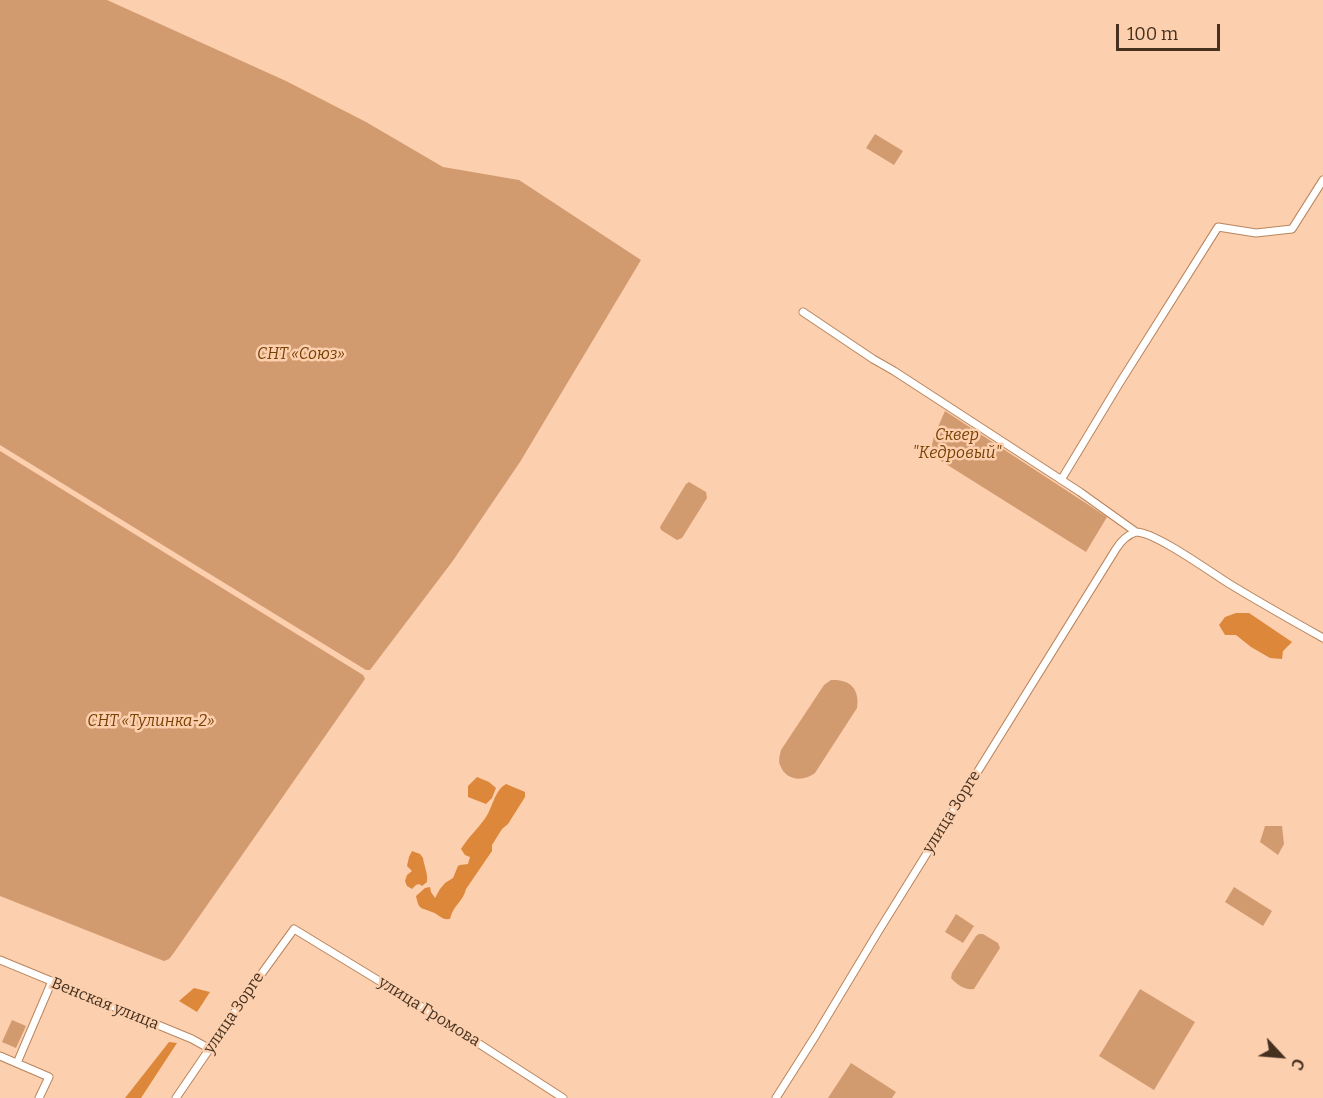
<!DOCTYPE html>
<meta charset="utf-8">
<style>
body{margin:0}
#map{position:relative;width:1323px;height:1098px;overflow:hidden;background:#fccfae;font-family:Bitter,serif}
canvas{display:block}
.north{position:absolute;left:1251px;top:1026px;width:60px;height:60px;-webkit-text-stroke:4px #fccfae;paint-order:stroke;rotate:116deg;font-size:16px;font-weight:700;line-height:24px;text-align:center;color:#46311f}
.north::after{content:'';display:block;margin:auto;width:21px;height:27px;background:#46311f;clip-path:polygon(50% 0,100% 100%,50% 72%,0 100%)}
.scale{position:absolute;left:1116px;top:24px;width:104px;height:27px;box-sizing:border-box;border:3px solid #46311f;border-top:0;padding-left:8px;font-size:18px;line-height:21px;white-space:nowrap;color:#46311f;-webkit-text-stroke:4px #fccfae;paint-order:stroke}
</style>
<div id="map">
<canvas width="1323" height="1098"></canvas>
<div class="north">С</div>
<div class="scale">100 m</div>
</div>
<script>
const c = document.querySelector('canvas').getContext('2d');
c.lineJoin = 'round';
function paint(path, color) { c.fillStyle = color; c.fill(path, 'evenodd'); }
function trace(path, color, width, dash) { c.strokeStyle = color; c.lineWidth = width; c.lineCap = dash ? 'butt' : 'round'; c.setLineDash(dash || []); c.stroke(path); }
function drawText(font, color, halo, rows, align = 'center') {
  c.font = font + ' Bitter,serif'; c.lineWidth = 5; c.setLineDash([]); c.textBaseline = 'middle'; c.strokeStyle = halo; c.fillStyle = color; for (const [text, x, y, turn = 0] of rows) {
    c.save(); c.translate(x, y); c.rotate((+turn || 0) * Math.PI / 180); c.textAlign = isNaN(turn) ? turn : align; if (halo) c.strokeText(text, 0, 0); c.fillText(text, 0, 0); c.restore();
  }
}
const green = new Path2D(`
 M0 0H107L286 81 366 122 443 167 519 180 641 260 520 462 452 562 370 670H366L0 445Z
 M875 134 903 151 894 165 866 148Z
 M945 411 1107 517 1086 552 930 454 934 436Z
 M0 451 363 675 365 679 173 954 169 959 164 961 0 896Z
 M689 482 706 492 707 498 682 538 677 540 661 530 660 527 686 484Z
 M831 680C850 679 860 689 857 708L815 773C803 782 786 781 780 765 778 760 780 755 781 750L824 685Z
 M1265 826H1282L1284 844 1278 855 1260 842Z
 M1234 887 1272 911 1263 926 1225 902Z
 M956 914 974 926 963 943 945 932Z
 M979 934H983L998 943 1000 948 974 989C966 991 956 984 951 978L952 973 976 936Z
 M1140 989 1195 1022 1154 1090 1099 1056Z
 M12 1020 26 1026 16 1048 2 1042Z
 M851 1063 896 1092 892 1098H828Z`);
const forest = new Path2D(`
 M1236 613H1249L1292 642 1283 651 1282 659 1270 658 1251 647 1236 635H1225L1219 625 1225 617Z
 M477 777 489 782 496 788 492 798 486 804 468 797V786Z
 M506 784 525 792V797L508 824 502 829 492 845V851L466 889C463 902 453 905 450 919 441 920 440 915 432 912 421 907 419 911 416 896L425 888 430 887 431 892 435 898 440 889 445 883 453 878 458 866 460 865 468 864 470 857 465 855 461 849C469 836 478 829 486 817 493 807 494 791 506 784Z
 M412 851 420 854 423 858C424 866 428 873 427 882L422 886 419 884 416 885 412 889 407 886 405 881 407 875 412 871 407 866 409 857Z
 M194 988 210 992 197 1012 179 1001Z
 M169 1042 177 1043 141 1098H125Z`);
const minor = new Path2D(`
 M803 312 873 359 894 371 1080 492 1136 532C1155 532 1209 571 1228 583 1259 602 1291 620 1323 638
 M1061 480 1119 384 1218 227 1256 233 1292 229 1323 180
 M0 960 192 1039 210 1049
 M0 1056 49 1077 39 1098
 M17 1063 52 981
 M176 1098 249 991 294 929 422 1007 563 1098
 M776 1098 816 1035 878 932 1116 549C1121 541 1127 535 1136 532`);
const parkNames = [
 ["СНТ «Союз»",301,355],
 ["Сквер",957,436],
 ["\"Кедровый\"",957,454],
 ["СНТ «Тулинка-2»",151,722]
];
const streetNames = [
 ["улица Зорге",952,812,-58],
 ["Венская улица",105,1004,22],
 ["улица Громова",429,1012,32],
 ["улица Зорге",234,1013,-56]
];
paint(green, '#d29a6f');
paint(forest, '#dd873a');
trace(minor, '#b9855d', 9);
trace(minor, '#fff', 7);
drawText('italic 16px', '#7a4105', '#fccfae', parkNames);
drawText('16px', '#46311f', '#fccfae', streetNames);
</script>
